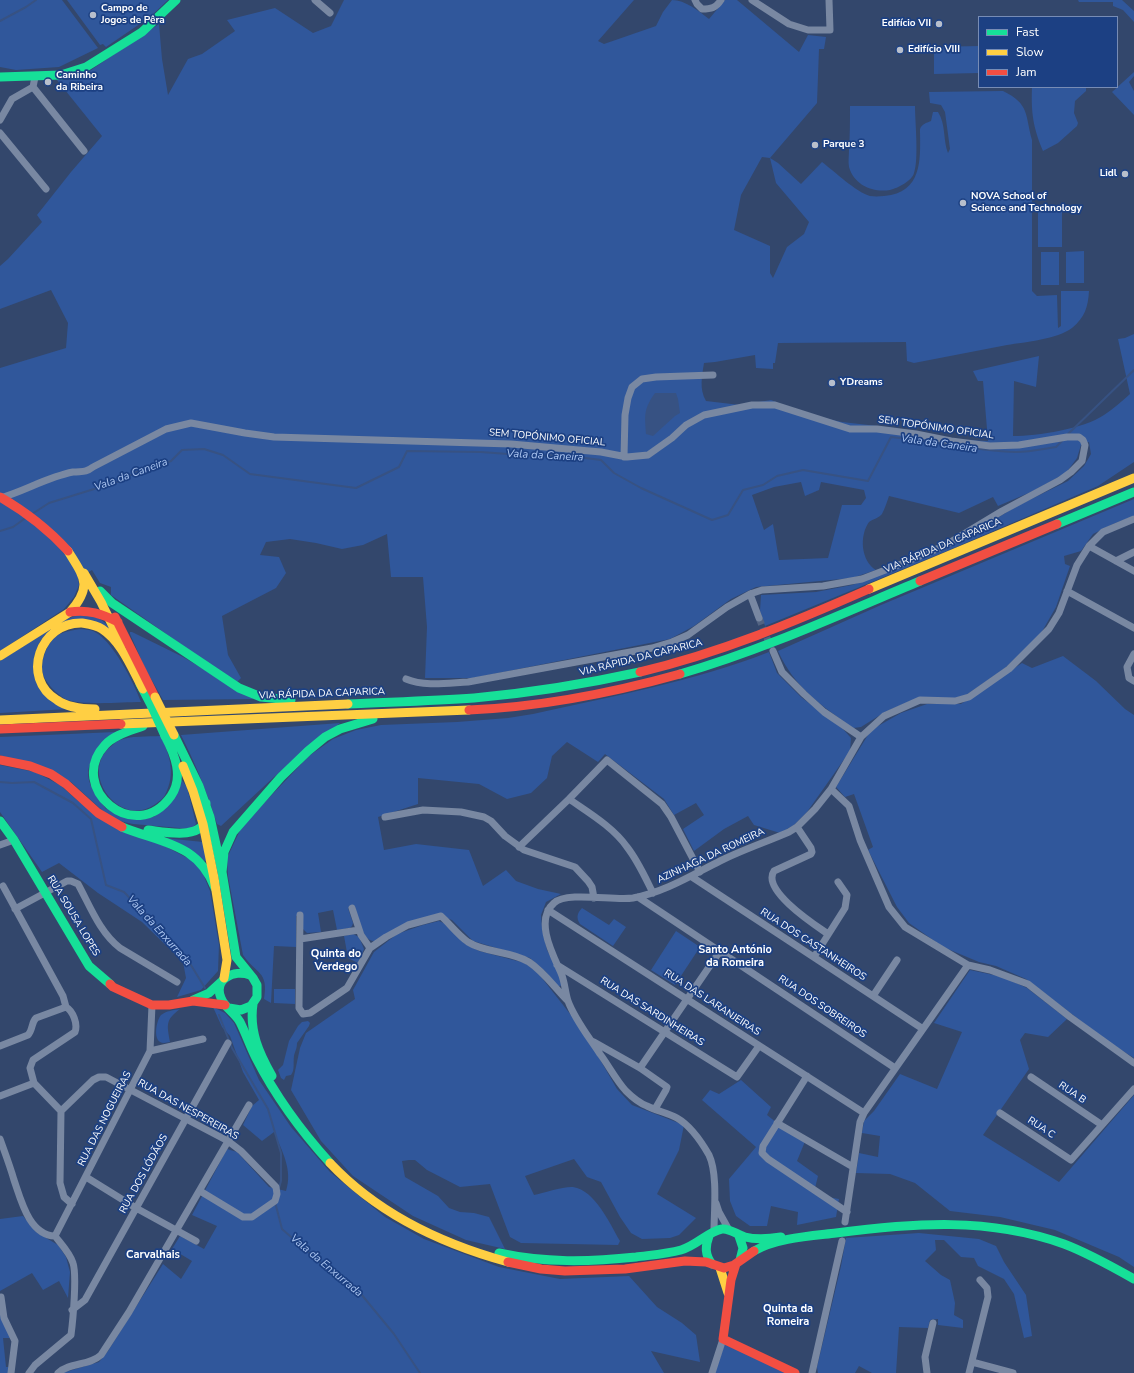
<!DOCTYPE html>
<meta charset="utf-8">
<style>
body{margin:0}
#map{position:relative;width:1134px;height:1373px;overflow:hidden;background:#33476c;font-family:"Nunito Sans",sans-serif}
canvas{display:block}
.legend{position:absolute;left:978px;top:16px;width:140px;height:72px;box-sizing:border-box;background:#1c4083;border:1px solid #778cb5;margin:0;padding:5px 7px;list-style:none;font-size:12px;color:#fff}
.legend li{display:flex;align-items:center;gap:8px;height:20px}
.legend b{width:20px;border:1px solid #778cb5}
</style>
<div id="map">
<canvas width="1134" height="1373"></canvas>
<ul class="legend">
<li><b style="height:5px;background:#16e098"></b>Fast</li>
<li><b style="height:5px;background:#ffcf43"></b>Slow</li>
<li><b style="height:5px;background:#f24e42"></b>Jam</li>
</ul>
</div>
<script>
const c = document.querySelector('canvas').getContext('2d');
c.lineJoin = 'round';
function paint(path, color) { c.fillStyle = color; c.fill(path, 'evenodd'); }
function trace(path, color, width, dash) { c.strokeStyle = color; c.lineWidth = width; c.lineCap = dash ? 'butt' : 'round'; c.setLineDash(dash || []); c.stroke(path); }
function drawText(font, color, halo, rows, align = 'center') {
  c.font = font + ' "Nunito Sans",sans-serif'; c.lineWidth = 3.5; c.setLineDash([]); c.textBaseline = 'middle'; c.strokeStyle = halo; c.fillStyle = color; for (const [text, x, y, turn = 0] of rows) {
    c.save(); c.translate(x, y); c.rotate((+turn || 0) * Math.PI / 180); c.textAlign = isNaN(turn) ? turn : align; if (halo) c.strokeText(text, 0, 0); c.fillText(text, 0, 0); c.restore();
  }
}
const green = new Path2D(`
 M0 0H62L98 48 59 67 16 70 0 67Z
 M67 0H168L150 17 106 47 103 44 100 45Z
 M344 0H634L598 41 604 44 656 26 663 12 672 0C685 0 699 11 709 19L725 0H737L799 52 808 35 826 37 824 49H819L817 103 770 158 778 163 801 184 822 162C834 171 856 192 870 196 877 197 885 196 891 195 924 188 920 154 920 129 922 124 926 123 931 121L933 112H938C946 124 943 141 948 153L950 149 945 112 941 105 930 103 929 92 1003 91C1030 104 1025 115 1032 140V291L1037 296 1057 295 1058 328 1061 326V291H1089C1088 307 1085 317 1072 328 1057 339 1026 342 1007 345 976 351 945 357 914 363L907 361 906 342 778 343 775 363H773V369L756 368 755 355 715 362 704 363C702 376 699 389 706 401L740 405 771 400 805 414 842 422 895 428 964 440 988 441 983 381H978L973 371 1039 356 1036 387 1014 381 1013 436C1038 436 1083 429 1104 415 1113 409 1122 401 1130 394L1118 339 1125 338 1134 334V462L1098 486 947 551 765 626 760 611 761 595 816 592 852 585 898 568 972 534 1015 507 1068 481 1084 466 1091 454 1089 442 1081 445 1077 458 1066 473 1031 492 998 506 993 497 959 513 889 496C887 502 885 508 882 514 879 518 873 519 869 522 859 536 861 561 876 570L852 578 756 587 731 599 694 626 670 639 473 678H425L427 627 423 577H391L387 534 363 545 342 549 316 543 290 539 266 542 260 555 279 557 286 573 276 588 222 616 228 655 241 678 236 683 111 595V587L100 583 92 570 78 578 79 585 74 597 64 609 0 651V368L66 348 68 323 51 290 0 309V266L8 259 42 222 37 215 71 172 102 136 57 80H67L85 74 159 24 162 59 168 95 188 59 202 54 235 31 227 20 275 8 313 33 331 26ZM762 157 770 158 776 183 809 222 804 234 787 247 773 278 770 273V246L734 230 741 195ZM801 482 805 496 819 490 821 482 864 490 866 498 861 505H842L828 558 779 560 773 524 764 530 752 495 774 487Z
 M1078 0H1122L1134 11V22L1123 10 1113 6V2H1079Z
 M979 46V73L934 74V47Z
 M1134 72V76L1129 82 1134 91V115L1112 92Z
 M1032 87H1086V91L1075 101 1074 113 1078 123 1077 126 1058 143 1043 151C1033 127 1031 113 1032 87Z
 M850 106H915C915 121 919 160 914 173 912 181 898 188 890 190 873 193 854 185 849 167 848 162 849 155 849 149 850 135 850 120 850 106Z
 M1038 205H1062V247H1038Z
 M1084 251V283H1066V252Z
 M1041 252H1059V285H1041Z
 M1134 499V516L1113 524 1093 534 1081 551 1064 556 1065 564 1070 566 1056 607 1040 635 1004 669 966 695 951 699 910 701 885 712 861 727 853 728C822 706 794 687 778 651L881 605Z
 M82 614C94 615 106 620 111 631 103 627 96 621 86 620 32 613 11 689 68 707V709L0 713V661L61 622 72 617Z
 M81 629C85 629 90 630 93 631 112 639 134 683 141 702 123 702 80 706 65 699 57 694 48 685 44 677 38 663 47 641 60 634 67 631 74 630 81 629Z
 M130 632H132L183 657 254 699 163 700 145 668 130 634Z
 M769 652 777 673 801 697 843 729 851 738 850 751 807 812 794 825 780 833 754 825 748 816 724 829 694 851 683 829 704 815 696 803 674 815 664 799 605 754 598 762 567 742 552 756 547 778 531 793 507 799 479 784 418 778V804L378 817 384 850 416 844 469 850 483 886 506 870 516 881 538 889 561 894 546 902 541 915 542 928 547 950 556 967 562 985 558 987 546 972 530 958 473 941 452 920 436 914 416 921 375 941C362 942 358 917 355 907L348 908 353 923 352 926 350 928 337 930 333 910 318 913 321 932 307 933 303 929V915L296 916V947L274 946 271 1003 264 999C269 971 256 974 243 955L228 876 227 858 242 826 309 756 333 739 356 730 381 725 457 722 508 718 533 714C612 696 693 682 769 652Z
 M1063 656 1096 681 1125 709 1134 715V1058L1107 1041 1026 979 996 966 979 962 943 947 909 923 897 907 868 850 873 847 854 794 845 797 836 787 871 730 901 713 927 704H961L1022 663 1032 668Z
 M340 723 274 777 221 826 217 824C207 792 196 765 181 735Z
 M116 732C110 739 93 757 90 764 83 781 97 796 106 809L154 817 181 779 187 787 196 824 191 829 133 824 119 821 105 813 71 782 0 755V737Z
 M161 736C170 757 176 773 165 795 162 800 158 802 154 805 120 828 80 775 109 748 112 746 115 742 118 741 131 735 147 737 161 736Z
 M0 765 35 772 60 785 78 801 199 864 210 891 219 945 218 971 201 990 177 997 186 978 183 962 142 922 98 893 59 863 42 872 0 812Z
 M164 838 203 842 207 862Z
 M582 908 609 925 614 919 626 927 613 946 580 924C576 918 577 913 582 908Z
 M439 921 448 925 464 943 479 951 525 963 538 973 574 1019 591 1044 617 1089 632 1105 684 1125 679 1150 657 1194 696 1218 679 1235 670 1238 642 1239 631 1233 620 1217 601 1182 587 1177 574 1159 525 1176 534 1195C543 1193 565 1186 573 1187 595 1190 610 1224 620 1241L618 1245 521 1243 510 1237 490 1184 460 1187 427 1170 415 1160H409L402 1161 405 1177 438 1196 449 1208 460 1212 474 1213 489 1217 505 1249 466 1240 413 1216 353 1176 321 1141 291 1090 300 1048 306 1033 355 999 353 990 374 952 397 934 423 925Z
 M676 931 700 947 675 985 651 970Z
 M353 934 359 937 364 949 358 963 348 958 344 936Z
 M970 970 1003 977 1027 988 1067 1019 1048 1037 1025 1033 1020 1040 1029 1069 983 1135 1059 1182 1134 1095V1267L1119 1257 1055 1230 1000 1217 950 1211 915 1183 890 1174 856 1173 859 1153 878 1157 880 1136 862 1133 864 1121 874 1111 900 1074 937 1089 962 1032 934 1023Z
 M274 989H295V1004L274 1003Z
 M213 1007 225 1013 234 1023 259 1080 291 1127 330 1172 385 1217 424 1239 499 1267 560 1279 629 1276 657 1307 682 1323 696 1335 700 1362 651 1351 664 1373H62L99 1362 108 1351 163 1264 181 1279 192 1261 172 1249 180 1236 204 1249 217 1226 192 1215 227 1149 237 1152 269 1187 286 1191C293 1170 282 1151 274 1132L262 1141 243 1125 252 1106 259 1100 243 1072 230 1036 222 1027Z
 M180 1009C165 1020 167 1025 170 1042 168 1042 166 1043 164 1043 152 1043 156 1021 161 1015 166 1011 174 1010 180 1009Z
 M308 1021 310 1023 309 1026 297 1043C297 1049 295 1051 294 1056 293 1063 295 1070 291 1075L286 1076 284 1080 281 1078 278 1070 283 1065 289 1041 298 1026 302 1022Z
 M741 1080 771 1107 767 1115 777 1123 806 1139 797 1161 818 1176 815 1188 822 1196 839 1199 836 1217 797 1225 798 1212 771 1206 767 1226H750L736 1216 730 1201 729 1179 756 1147 702 1100 710 1090 719 1094Z
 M23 1216 36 1232 58 1245 66 1257 70 1272 68 1298 59 1281 43 1290 32 1273 0 1291V1219Z
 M919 1233 979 1239 996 1246 1004 1262 1026 1295 1032 1336 1024 1338 1014 1294 1004 1279 978 1266 974 1258 961 1257 944 1240H935L936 1250 925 1261 941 1275 950 1280 955 1303 954 1315 963 1320V1328L938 1325V1319L930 1320 928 1328 899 1327 896 1373H872L859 1366 855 1373H818L817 1367 841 1266 846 1238Z
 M0 1311 10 1338H3L6 1367H9V1373H0Z
 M725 1343 789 1373H715Z`);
const water = new Path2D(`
 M655 393H676L678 399 680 413 675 416 653 436 646 434C645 415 643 410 655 393Z`);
const stream = new Path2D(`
 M0 21 26 7 36 0
 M1067 435 1134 370
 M32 514 49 503 120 481 138 471 154 467 171 461 182 450 204 449 223 455 250 474 356 488 399 467 407 451 481 452 535 456 562 455 601 460 614 473 641 488 712 520 728 515 743 490 763 485 777 476 803 470 868 481 891 437C932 441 974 451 1016 452 1029 452 1043 449 1056 447L1063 440
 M0 531 13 527 27 517
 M0 782 12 783 34 782 73 803 91 819 106 885 124 892 186 957 205 988
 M219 1015 232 1048 268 1109 281 1153V1181L279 1188
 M275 1202 282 1229 323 1265 361 1294 394 1334 420 1373`);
const streetTunnel = new Path2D(`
 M759 618 771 648`);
const street = new Path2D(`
 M315 0 330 13
 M695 0 697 4 702 9C711 9 716 8 721 0
 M752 0 789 24 808 30H830L829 0
 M35 77 33 87 84 151
 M0 120 12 99 33 87
 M0 133 46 189
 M624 457 625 415 628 398 632 387 642 379 656 377 713 375
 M0 498C25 491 47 477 73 472 83 471 85 473 93 467L166 429 191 423 245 433 274 437 511 444 601 452 627 457 648 455 672 438 686 425 704 415 752 405H775L850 429H877L916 434 951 441 990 446 1019 445 1067 437H1079L1083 440 1085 445 1082 461 1071 472 1060 480 1002 511 944 546 901 564 862 579 823 586 762 590 750 594 759 618
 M1089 546 1134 571
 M1116 561 1134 552
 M1067 591 1134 628
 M773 651 782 672 804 694 824 712 861 737
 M1134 654 1127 667 1129 678 1134 681
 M406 679C425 687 448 683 468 682L652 648 672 642 688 635 727 607 750 594
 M831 789 849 806 860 840 889 907 905 927 968 965 990 970 1028 984 1070 1017 1134 1063
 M569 799C589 813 613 827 627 847 638 861 645 877 653 893
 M385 817 423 810 461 812 484 817 491 821 505 836 516 844 524 850 575 867 588 881 592 887 594 898
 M797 827 811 848 812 852 811 854 774 871C761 890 815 925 828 934
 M0 845 14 840
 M519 847 569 799 607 760 662 804 671 817 700 872
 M692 877 923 1029
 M3 886 63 996 66 1007
 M638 897 895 1068
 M352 908 361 935 370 948
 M15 909 67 881H71L78 884C90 906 100 933 120 948L177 982
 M548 910 864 1113
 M300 915 299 1008 303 1014 310 1013 347 988 370 948 386 937 408 925 441 916C450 924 458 935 468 942 485 953 511 951 529 962 544 972 555 988 568 1001
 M300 939 359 930
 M814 957 845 908 847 895 838 882
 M557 965 737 1077 759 1046
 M873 996 897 960
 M66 1007C73 1011 78 1024 75 1032L33 1060 30 1068 34 1083 61 1111 60 1183 64 1197 72 1204
 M594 1042 640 1068 667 1087 666 1090 655 1109
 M0 1046 28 1035C33 1030 31 1023 36 1018L66 1007
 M150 1051 203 1039
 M640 1068 720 951
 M807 1076 763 1146 762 1153 768 1159 847 1212
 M1031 1077 1102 1125
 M0 1096 34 1083
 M61 1111 93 1080 99 1077H106L228 1141 241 1151 276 1187 277 1194 275 1201 252 1217H243L200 1191
 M1000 1113 1071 1160 1134 1089
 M777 1123 853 1167
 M0 1139C5 1153 10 1166 14 1180 21 1200 29 1235 55 1236 61 1244 70 1253 73 1263 77 1275 73 1320 71 1335L35 1365 29 1373
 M86 1177 136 1208 196 1241
 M716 1203 719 1212 729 1230
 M845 1222 860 1122 864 1113 968 965
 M714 1232C714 1211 718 1174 709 1155 701 1141 691 1126 677 1118 668 1113 657 1111 647 1106 639 1103 632 1097 626 1091 616 1080 609 1066 600 1054 589 1037 575 1020 568 1001 565 992 565 982 561 973 553 955 534 920 554 903 567 891 614 901 633 898 665 892 692 875 720 861 742 850 766 842 789 832L797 827 815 809 831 789 861 737 884 716 920 700 955 701 969 697 1009 669 1049 629 1059 613 1077 565 1089 546 1103 532 1134 519
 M55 1236 150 1051 152 1005
 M1 1297 4 1318 15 1341 11 1373
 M72 1310 85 1300 228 1043
 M972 1362 1013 1373
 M58 1373C70 1362 89 1366 101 1355L129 1312 249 1105
 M712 1373 723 1339
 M812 1373 842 1241
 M927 1373 925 1357 933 1323
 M969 1373 988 1297 987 1288 980 1280`);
const fast = new Path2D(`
 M0 77 61 75 86 67 142 32 176 0
 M1057 524 1134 492
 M100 591 112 603 239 688 261 697 291 700
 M680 674C763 650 841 614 920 581
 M140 684 152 707
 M348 704C390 702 432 701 474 698 530 693 585 684 640 672
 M143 726C130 731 114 735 105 745 66 787 135 847 171 796 184 777 175 755 165 736
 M174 735 199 786 210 817 222 872 236 957 253 978 257 985V997L251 1006 241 1010 229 1008
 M0 821 14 840 89 966 110 984
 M122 827C161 843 198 843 215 888
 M148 830C165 832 203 841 207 816 207 812 206 807 206 803
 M222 872 224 852 233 832 281 777 308 751 325 737 340 729 373 719
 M250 975C234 969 213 979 221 998 224 1007 235 1013 240 1022 246 1034 250 1046 256 1058 276 1097 301 1131 330 1163
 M193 1000 209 993 221 982
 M253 1004C249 1031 259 1053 272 1076
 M709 1236C705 1247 705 1255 712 1264
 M739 1236 743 1248 740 1260
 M754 1251C776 1238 811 1236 836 1233 914 1223 988 1217 1064 1244 1088 1253 1111 1266 1134 1279
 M499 1253C545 1263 589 1262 636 1257 651 1255 666 1254 681 1250 696 1246 709 1231 722 1229 730 1228 737 1235 745 1237 756 1240 769 1239 781 1237`);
const slow = new Path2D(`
 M84 573 101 602 122 645
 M869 589 1134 478
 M0 656 70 612C93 586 84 577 68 551
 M95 709C82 709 68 708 57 700 20 678 40 622 82 623 88 624 96 625 102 629 122 642 132 669 143 689
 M0 720 348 704
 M121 724 469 710
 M183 766 193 791 203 824 214 878 227 960 224 978
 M330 1163C378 1214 442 1244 508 1262
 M720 1268 728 1293`);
const jam = new Path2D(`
 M920 581 1057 524
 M70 612C88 609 102 614 118 622
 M115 617 155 697
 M640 672C720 653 794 622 869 589
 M469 710C540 707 612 693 680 674
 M0 729 121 724
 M0 760 30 766 51 774 66 784 98 813 122 827
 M110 984 113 987 152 1005H169L193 1001 225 1005
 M508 1262 541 1269 565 1271 625 1269 685 1261 706 1262 724 1268 734 1265 754 1251
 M736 1264 731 1280 723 1339 795 1373`);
const fastBridge = new Path2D(`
 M152 707 165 736`);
const slowBridge = new Path2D(`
 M155 697 174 735`);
const jamBridge = new Path2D(`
 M0 497C26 512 48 529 68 551`);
const markers = [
 [93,15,4,"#b8bfcc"],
 [939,24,4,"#b8bfcc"],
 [900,50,4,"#b8bfcc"],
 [48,82,4,"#b8bfcc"],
 [815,145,4,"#b8bfcc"],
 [1125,174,4,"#b8bfcc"],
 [963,203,4,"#b8bfcc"],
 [832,383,4,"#b8bfcc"]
];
const poiNames = [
 ["Campo de",101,9],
 ["Jogos de Pêra",101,21],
 ["Edifício VII",931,24,"right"],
 ["Edifício VIII",908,50],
 ["Caminho",56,76],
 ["da Ribeira",56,88],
 ["Parque 3",823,145],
 ["Lidl",1117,174,"right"],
 ["NOVA School of",971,197],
 ["Science and Technology",971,209],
 ["YDreams",840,383]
];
const streetNames = [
 ["SEM TOPÓNIMO OFICIAL",936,428,8],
 ["SEM TOPÓNIMO OFICIAL",547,438,5],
 ["VIA RÁPIDA DA CAPARICA",943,546,-23],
 ["VIA RÁPIDA DA CAPARICA",641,658,-14],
 ["VIA RÁPIDA DA CAPARICA",322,694,-2],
 ["AZINHAGA DA ROMEIRA",711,856,-25],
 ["RUA SOUSA LOPES",73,916,59],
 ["RUA DOS CASTANHEIROS",813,945,33],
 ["RUA DAS LARANJEIRAS",712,1003,33],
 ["RUA DOS SOBREIROS",822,1007,34],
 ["RUA DAS SARDINHEIRAS",652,1012,32],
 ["RUA B",1072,1093,34],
 ["RUA DAS NESPEREIRAS",188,1110,29],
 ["RUA DAS NOGUEIRAS",105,1119,-63],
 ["RUA C",1041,1128,33],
 ["RUA DOS LÓDÃOS",144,1174,-61]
];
const waterNames = [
 ["Vala da Caneira",939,444,8],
 ["Vala da Caneira",545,456,3],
 ["Vala da Caneira",131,475,-20],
 ["Vala da Enxurrada",159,931,48],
 ["Vala da Enxurrada",326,1266,40]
];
const neighbourhoodNames = [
 ["Santo António",735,950],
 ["da Romeira",735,963],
 ["Quinta do",336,954],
 ["Verdego",336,967],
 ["Carvalhais",153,1255],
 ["Quinta da",788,1309],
 ["Romeira",788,1322]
];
paint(green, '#30579b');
paint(water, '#375283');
trace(stream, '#375283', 2);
trace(streetTunnel, '#526382', 7, [7, 3.5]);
trace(street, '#7988a2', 7);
trace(fast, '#16e098', 9);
trace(slow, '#ffcf43', 9);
trace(jam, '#f24e42', 9);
trace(fastBridge, '#16e098', 9);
trace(slowBridge, '#ffcf43', 9);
trace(jamBridge, '#f24e42', 9);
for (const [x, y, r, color] of markers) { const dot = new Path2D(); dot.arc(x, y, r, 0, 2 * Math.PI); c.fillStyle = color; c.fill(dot); trace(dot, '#1c4083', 1.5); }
drawText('bold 10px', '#fff', '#1c4083', poiNames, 'left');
drawText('10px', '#fff', '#1c4083', streetNames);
drawText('italic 11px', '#adc7f2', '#1c4083', waterNames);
drawText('bold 11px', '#fff', '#1c4083', neighbourhoodNames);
</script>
